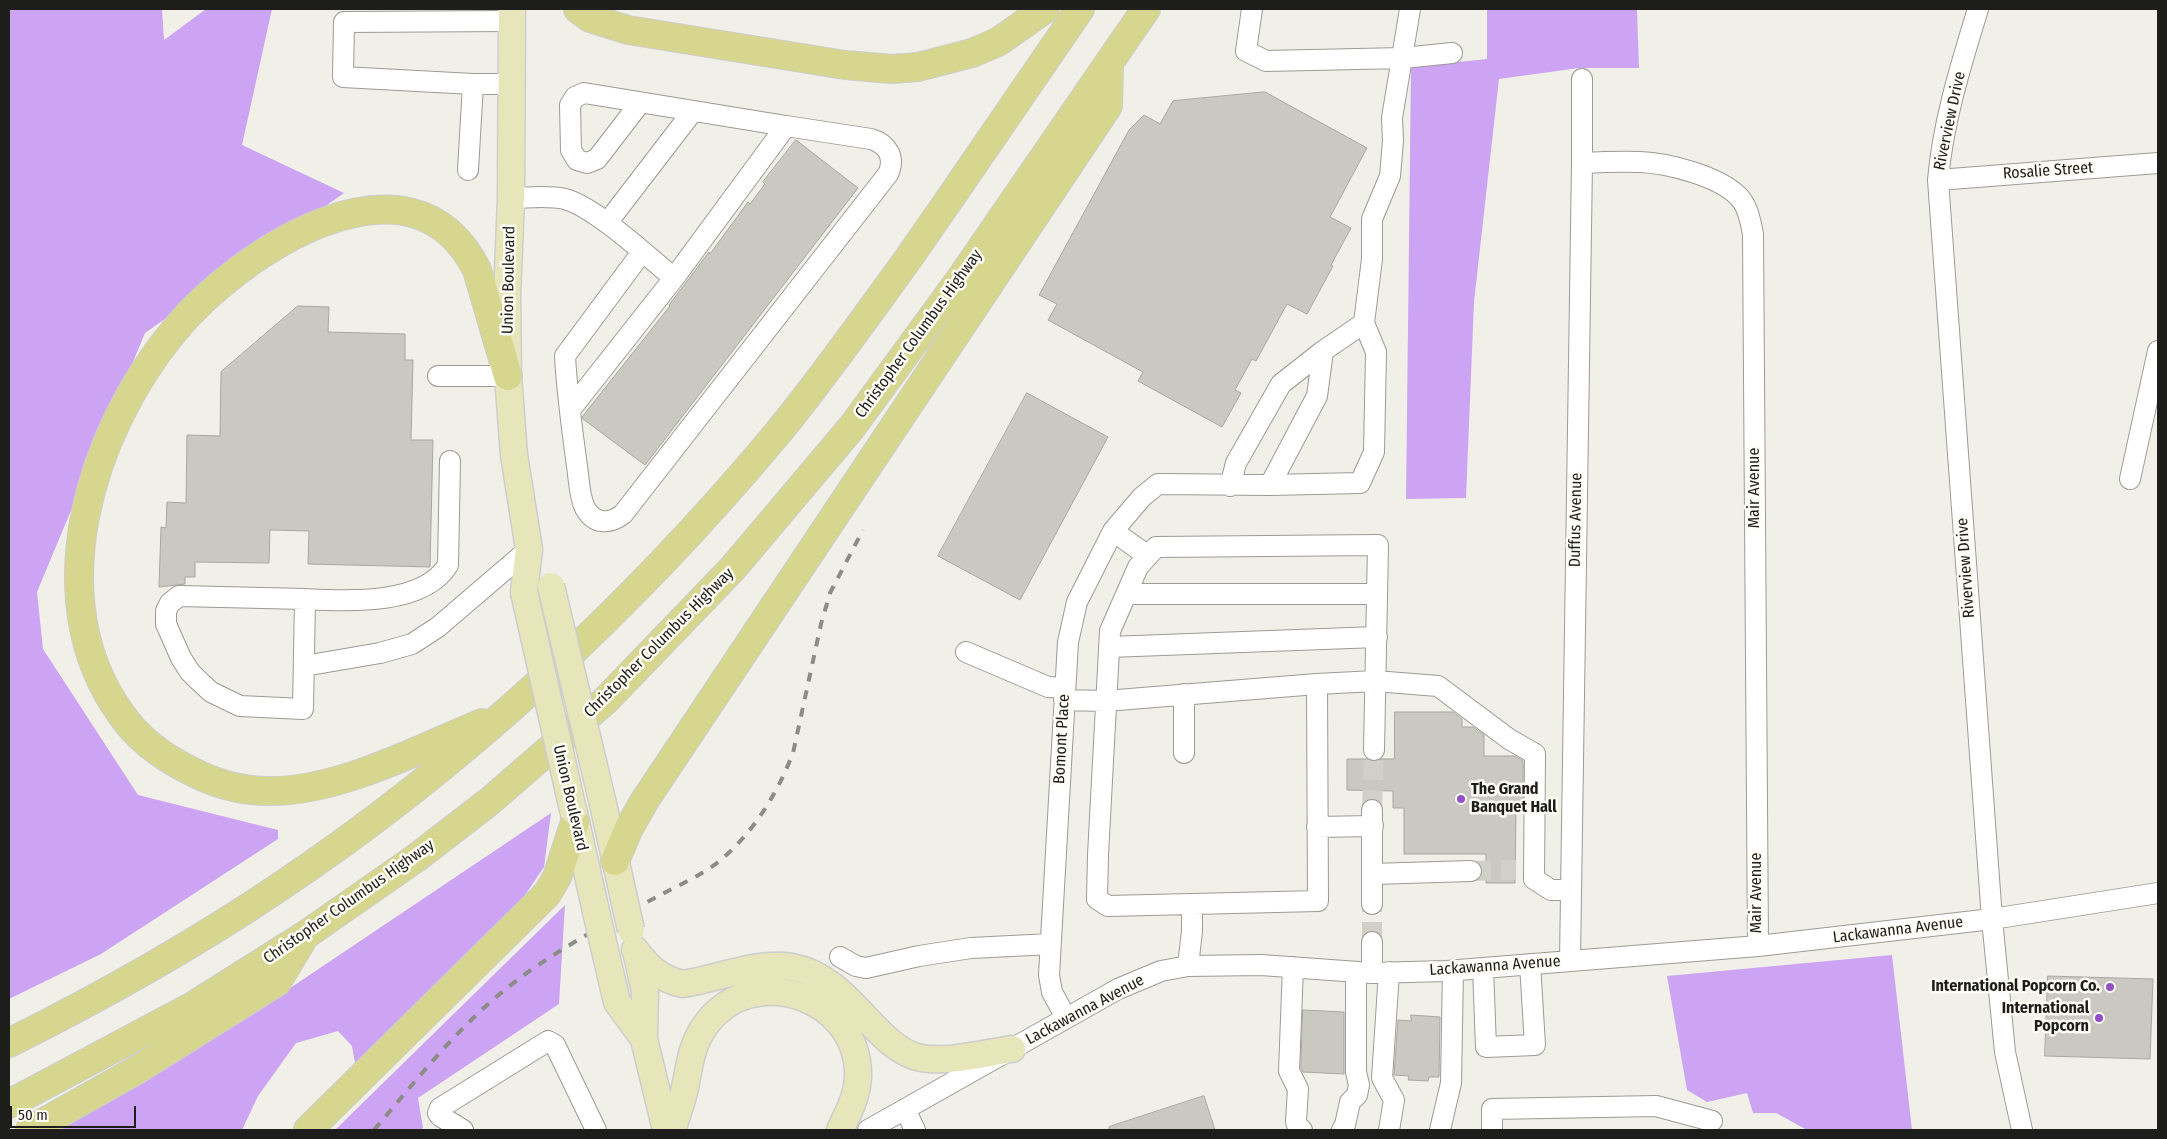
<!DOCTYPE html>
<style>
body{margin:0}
#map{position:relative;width:2167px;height:1139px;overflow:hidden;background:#f0f0e8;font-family:"Fira Sans Condensed",sans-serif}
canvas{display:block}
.frame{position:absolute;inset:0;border:10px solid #1d1d1b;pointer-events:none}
.scale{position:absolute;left:10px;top:1106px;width:126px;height:22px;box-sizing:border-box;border:2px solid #1d1d1b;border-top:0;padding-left:6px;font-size:15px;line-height:18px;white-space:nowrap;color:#1d1d1b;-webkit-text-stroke:4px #fdfdf5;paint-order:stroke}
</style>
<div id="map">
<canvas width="2167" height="1139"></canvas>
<div class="frame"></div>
<div class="scale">50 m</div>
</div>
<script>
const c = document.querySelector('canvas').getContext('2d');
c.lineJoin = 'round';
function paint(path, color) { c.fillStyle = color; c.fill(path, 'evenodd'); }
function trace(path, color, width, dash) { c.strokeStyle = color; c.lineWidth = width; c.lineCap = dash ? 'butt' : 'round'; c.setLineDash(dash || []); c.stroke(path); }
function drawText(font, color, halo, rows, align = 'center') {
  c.font = font + ' "Fira Sans Condensed",sans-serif'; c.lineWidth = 5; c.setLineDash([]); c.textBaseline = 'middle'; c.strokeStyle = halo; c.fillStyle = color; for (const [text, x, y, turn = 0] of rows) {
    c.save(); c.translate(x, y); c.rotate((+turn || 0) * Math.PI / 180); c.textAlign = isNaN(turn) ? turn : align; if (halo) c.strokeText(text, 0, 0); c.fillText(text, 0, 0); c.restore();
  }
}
const forest = new Path2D(`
 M9 9H162L164 40 206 9H272L242 145 344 193 145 333 37 592 43 649 138 795 278 830V839L101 954 9 999Z
 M1487 9H1637L1639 68H1579L1499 79 1474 302 1466 498 1406 499 1411 67 1487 59Z
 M551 813 544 867 523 898 355 1063 352 1046 338 1031 296 1043 258 1096 242 1130H55L163 1069 241 1021Z
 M565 905 559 1004 418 1098 423 1128 421 1130H335Z
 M1892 955 1912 1130H1807L1776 1113H1753L1747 1093 1707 1102 1687 1090 1667 976Z`);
const building = new Path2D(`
 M1265 92 1367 148 1330 217 1351 228 1331 265 1333 266 1307 314 1287 304 1256 361 1252 359 1235 390 1241 393 1222 427 1138 381 1143 372 1048 320 1057 304 1039 295 1129 130 1144 115 1160 124 1173 101Z
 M796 140 858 188 645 465 583 419 582 417 670 306 669 305 709 252 710 254 748 202 750 204 765 184 763 182Z
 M298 306 329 307 328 332 405 334V360H413L411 440H433L430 567 308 564 309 531 270 530 269 563 195 562V577H185V584L159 587 161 527 166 528 167 502 186 503 187 435 220 436 221 372Z
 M1027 393 1108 437 1020 600 938 556Z
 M1395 712H1453L1462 719V727H1473L1484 735V756H1515L1523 761V810H1516L1515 883H1486V854H1404V808H1393V791L1347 790V759H1367L1374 762 1381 759H1394Z
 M2048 976 2153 979 2150 1059 2045 1056Z
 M1303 1010 1344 1012V1074L1303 1072 1301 1068Z
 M1411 1015 1440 1017 1439 1077H1429L1428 1081 1408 1080 1409 1076 1394 1075 1398 1020 1411 1021Z
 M1204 1096 1215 1130H1109V1127Z`);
const minorTunnel = new Path2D(`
 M1372 810 1374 750
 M1471 871 1516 870
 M1372 942V904`);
const minor = new Path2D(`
 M1252 9 1246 51 1266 61 1403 58 1452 53
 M1978 9C1961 65 1943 121 1938 180L1992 919 2005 1052 2022 1130
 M510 84H473L343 77 344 22 511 21
 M640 103 597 159 587 163 577 160 571 150 570 105 575 97 584 93 786 126
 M1582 163C1601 162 1621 161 1640 162 1668 163 1717 176 1737 195 1748 205 1750 220 1753 234L1758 946
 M468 170 473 84
 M1938 180 2158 163
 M511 198C527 198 548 195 565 199 595 207 648 257 674 278L786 126 871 139C887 144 896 157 888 174L623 514C609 525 594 524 585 508 579 496 579 479 577 466 572 430 567 393 565 356L642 252
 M607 223 693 111
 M438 376H508
 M570 410 674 278
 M2130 479 2158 351
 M1270 485 1317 396 1323 351
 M1230 486 1236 463 1281 384 1323 351 1364 323
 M1113 531 1148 556
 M1126 594H1377
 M305 599 179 596 170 603 166 611V624L181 658 190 672 198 680 211 692 240 706 303 709 305 599C346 601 423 606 448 565L450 461
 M1109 647 1377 637
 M966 652 1048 687 1065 688
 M304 666 380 653 412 644 438 627 529 549
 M1184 694V753
 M1064 700 1105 701 1317 684
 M1374 750C1375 682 1377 614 1378 545L1156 547 1138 567 1110 631 1098 855 1097 899 1108 906 1318 901 1317 684 1375 681 1438 686 1509 739 1535 754 1534 879 1551 890H1570
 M1317 827 1373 826
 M1372 874 1471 871
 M1372 904V810
 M840 957 856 966 866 968 919 956 971 948 1051 944
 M1570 961 1582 163V79
 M1188 966 1192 931V904
 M1293 967 1289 1071 1298 1089 1296 1121 1297 1125 1302 1130
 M1483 968 1486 1047 1535 1045 1530 964
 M1389 972 1382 1078 1394 1100 1389 1130
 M1372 973V942
 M1066 1018 1052 992 1049 975 1068 642 1077 602 1113 531 1142 497 1158 484 1270 485 1360 483 1374 452 1376 352 1364 323 1372 259V219L1390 176 1393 141 1392 118 1410 9
 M905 1109 915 1130
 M463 1130 440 1116 438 1113 440 1108 548 1041 555 1045 596 1130
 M868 1130 1118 989 1161 971 1188 966 1261 965 1372 973 1446 971 1758 946 1992 919 2158 893
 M1342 1130 1345 1125 1350 1102 1357 1095 1359 1085 1356 1072V972
 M1440 1130 1451 1083 1453 970
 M1492 1130V1109L1656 1106 1712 1121`);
const major = new Path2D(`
 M512 9 511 198 507 296 508 376 514 455 529 549 524 592
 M603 804 623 894
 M574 813 595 907
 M603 942 617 1002 644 1039
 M635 950C649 968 660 979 683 984 718 979 755 961 792 967 850 977 875 1049 921 1058 948 1063 985 1053 1012 1049
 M637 955 645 992 644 1039 666 1130
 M672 1130C677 1115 683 1099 686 1083 690 1062 692 1044 705 1026 751 960 860 996 858 1077 857 1097 848 1113 840 1130`);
const highway = new Path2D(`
 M578 9 590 18 628 30 845 65 892 69 918 67 972 53 998 42 1045 9
 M482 723C419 749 338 792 269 791 241 791 213 783 189 770 163 757 138 739 121 714 38 599 90 432 174 331 237 254 411 137 477 270L508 376
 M615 861 629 828 645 800 1108 106 1109 63
 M9 1043C101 997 192 946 278 888 464 764 633 606 776 435 823 378 865 318 908 259 966 176 1023 92 1080 9
 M9 1104 193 1006 304 936 416 858 490 801 605 701 733 568 852 427 961 278 1146 9
 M30 1130 135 1071 277 982 301 942
 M308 1130 547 894 557 877 575 822`);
const rail = new Path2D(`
 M374 1130C420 1076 463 1020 520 978 562 947 607 923 653 899 676 886 702 876 722 859 755 830 777 794 793 753L821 624 830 593 863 530`);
const majorBridge = new Path2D(`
 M551 586 603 804
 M524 592 573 810
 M623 894 631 930
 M595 907 603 942`);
const markers = [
 [1461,799,5,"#9350c5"],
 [2110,987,5,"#9350c5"],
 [2099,1018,5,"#9350c5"]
];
const streetNames = [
 ["Riverview Drive",1950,121,-78],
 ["Rosalie Street",2048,171,-4],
 ["Union Boulevard",509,280,-89],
 ["Christopher Columbus Highway",919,334,-54],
 ["Mair Avenue",1755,488,-90],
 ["Duffus Avenue",1576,520,-89],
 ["Riverview Drive",1966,568,-94],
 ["Christopher Columbus Highway",659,643,-45],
 ["Bomont Place",1062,739,-87],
 ["Union Boulevard",570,798,77],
 ["Mair Avenue",1757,893,-90],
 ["Christopher Columbus Highway",349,902,-35],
 ["Lackawanna Avenue",1898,930,-7],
 ["Lackawanna Avenue",1495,966,-4],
 ["Lackawanna Avenue",1085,1010,-28]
];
const poiNames = [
 ["The Grand",1471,790,"left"],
 ["Banquet Hall",1471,808,"left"],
 ["International Popcorn Co.",2100,987],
 ["International",2089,1009],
 ["Popcorn",2089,1027]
];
paint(forest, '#cda4f3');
paint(building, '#c9c9c2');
trace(building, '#a7a7a0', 1);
trace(minorTunnel, '#d0d0c9', 20, [20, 10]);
trace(minor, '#9b9b94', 22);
trace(major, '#cdcdcd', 29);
trace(highway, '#cdcdcd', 30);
trace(minor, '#fff', 20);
trace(major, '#e7e6bb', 26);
trace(highway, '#d7d68e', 28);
trace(rail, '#8c8c87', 4, [9, 9]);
trace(majorBridge, '#cdcdcd', 29, []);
trace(majorBridge, '#e7e6bb', 26);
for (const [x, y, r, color] of markers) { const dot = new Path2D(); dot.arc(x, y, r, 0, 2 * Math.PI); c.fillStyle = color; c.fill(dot); trace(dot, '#fdfdf5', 2); }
drawText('16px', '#1d1d1b', '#fdfdf5', streetNames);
drawText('bold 16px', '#1d1d1b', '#fdfdf5', poiNames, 'right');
</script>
